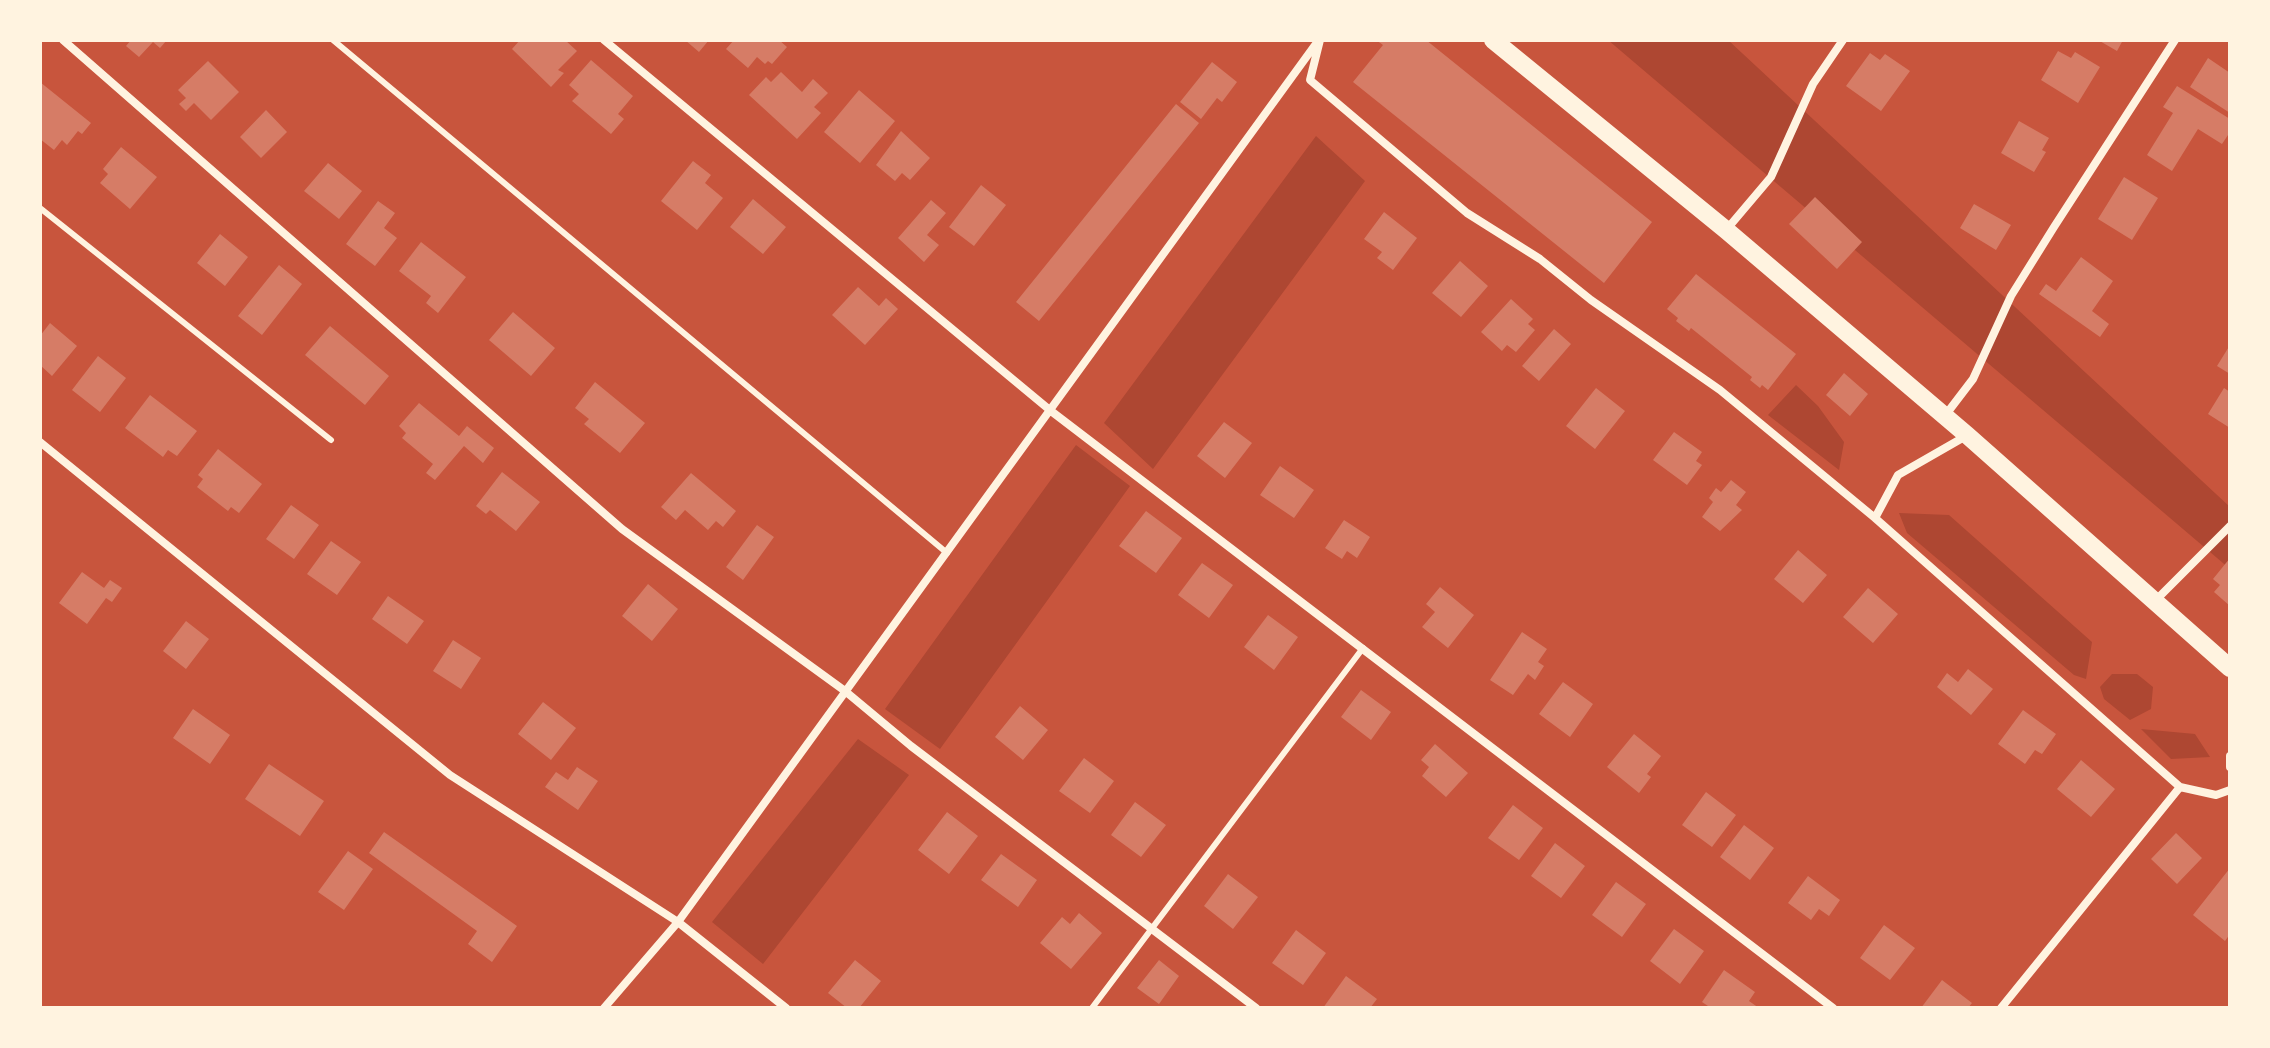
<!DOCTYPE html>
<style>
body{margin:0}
#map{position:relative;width:2270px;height:1048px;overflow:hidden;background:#c8553d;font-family:"Open Sans",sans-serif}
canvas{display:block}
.frame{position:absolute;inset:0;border:42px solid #fff3e0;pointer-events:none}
</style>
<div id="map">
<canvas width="2270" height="1048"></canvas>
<div class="frame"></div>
</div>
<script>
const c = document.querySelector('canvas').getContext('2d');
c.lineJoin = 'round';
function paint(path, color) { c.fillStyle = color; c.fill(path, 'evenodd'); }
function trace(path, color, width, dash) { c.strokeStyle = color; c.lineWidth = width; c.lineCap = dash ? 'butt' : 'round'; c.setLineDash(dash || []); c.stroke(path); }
const green = new Path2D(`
 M1608 40H1728L2230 507V569Z
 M1316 136 1365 181 1153 469 1104 423Z
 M1796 385 1818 406 1844 442 1839 470 1768 415Z
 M1076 445 1130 486 940 749 885 709Z
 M1899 513 1949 515 2092 642 2086 679 2074 675 1907 533Z
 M2112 674H2137L2153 687 2151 709 2130 720 2104 699 2100 687Z
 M2141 729 2195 734 2210 757 2171 759Z
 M858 739 909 775 763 964 712 922Z`);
const building = new Path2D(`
 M131 40H167L160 48 153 42 139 57 126 46Z
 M520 40H565L577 51 558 70 564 73 551 87 512 49Z
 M685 40H709L699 52Z
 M734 40H779L787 47 772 64 768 61 765 64 757 57 748 68 726 49Z
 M1376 40H1426L1652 222 1604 283 1353 82 1383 45Z
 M2098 40H2123L2117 51Z
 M2058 51 2071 58 2075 52 2100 67 2078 103 2041 80Z
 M1870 53 1880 60 1885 54 1910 71 1881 111 1846 86Z
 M2208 58 2230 73V113L2190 87Z
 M591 60 633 96 618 114 624 119 611 134 572 101 579 94 569 85Z
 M208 61 239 92 211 120 194 103 186 111 179 104 186 98 178 90Z
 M1212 62 1237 82 1222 102 1217 98 1201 119 1180 102Z
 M781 72 802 92 813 79 828 93 814 107 821 113 797 139 749 95 766 77 771 82Z
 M40 82 91 123 82 134 78 131 67 145 62 140 54 150 40 139Z
 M2177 86 2230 119V132L2222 144 2198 129 2172 171 2147 155 2173 113 2163 107Z
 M859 90 895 121 860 163 824 132Z
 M1176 104 1199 123 1039 321 1016 302Z
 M266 110 287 132 261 158 240 137Z
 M2019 121 2049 138 2042 150 2046 152 2034 172 2001 153Z
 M901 131 930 158 910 180 902 173 895 181 876 165Z
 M121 147 157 177 130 209 100 183 108 174 103 169Z
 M693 161 711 175 705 183 723 198 697 230 661 201Z
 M328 163 362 191 339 219 304 191Z
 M2124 177 2158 198 2132 240 2098 219Z
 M981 185 1006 205 974 246 949 227Z
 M1815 197 1862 242 1837 269 1789 224Z
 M753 199 786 227 763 254 730 227Z
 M931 200 946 213 927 235 939 245 924 262 898 238Z
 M378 201 395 213 384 228 397 238 375 266 346 244Z
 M1974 204 2011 225 1996 250 1960 228Z
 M1384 212 1417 238 1393 270 1377 258 1382 252 1364 239Z
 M220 234 248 257 225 286 197 263Z
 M421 242 466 277 438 313 426 303 431 296 399 271Z
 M2081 257 2113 281 2092 311 2109 324 2100 337 2039 294 2046 284 2056 291Z
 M1460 261 1488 286 1461 317 1432 293Z
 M279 265 302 284 262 335 238 316Z
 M1696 274 1796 354 1768 390 1762 385 1760 388 1750 380 1752 377 1691 328 1689 331 1676 321 1678 318 1667 309Z
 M858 287 879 306 886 298 898 309 865 345 832 315Z
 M1511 299 1533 319 1528 324 1535 330 1516 352 1507 345 1502 351 1481 332Z
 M513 312 555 348 531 376 489 340Z
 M50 323 77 346 52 376 40 365V336Z
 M330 326 389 376 365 405 305 355Z
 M1554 329 1571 344 1539 381 1522 366Z
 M2230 345V374L2217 366Z
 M98 356 126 378 100 412 72 390Z
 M1844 373 1868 394 1850 416 1826 395Z
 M595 382 645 423 620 453 584 424 589 419 575 408Z
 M1596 388 1625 411 1595 449 1566 426Z
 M2224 388 2230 392V428L2208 414Z
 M150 395 197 431 177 456 168 450 163 457 125 428Z
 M419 403 459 436 467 426 494 448 483 463 464 446 435 480 426 473 433 464 402 438 406 433 399 426Z
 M1224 422 1252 443 1225 478 1197 456Z
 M1674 432 1702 452 1696 461 1702 465 1687 485 1653 460Z
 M218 449 262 484 239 513 231 507 228 511 197 487 203 479 198 475Z
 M1280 466 1314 490 1294 518 1260 495Z
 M502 472 540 502 516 531 490 510 486 514 476 506Z
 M691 473 736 511 723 527 716 521 708 530 685 510 676 520 661 507Z
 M1731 480 1746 492 1736 505 1742 510 1720 531 1702 517 1713 502 1709 498 1716 488 1721 492Z
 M291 505 319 525 294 559 266 539Z
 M1146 511 1182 538 1156 573 1119 546Z
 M1344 520 1370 537 1357 558 1347 551 1342 559 1325 548Z
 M757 525 774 537 743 580 726 567Z
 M331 541 361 562 337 595 307 574Z
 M1798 550 1827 575 1803 603 1774 579Z
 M2230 558V606L2214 592 2220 585 2213 579Z
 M1202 563 1233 585 1209 618 1178 595Z
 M82 572 104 588 110 580 122 588 112 602 106 598 87 624 59 603Z
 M648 584 678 609 652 641 622 616Z
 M1440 587 1474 615 1448 648 1422 627 1435 612 1426 604Z
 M1868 588 1898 614 1873 643 1843 617Z
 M388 596 424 621 407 644 372 619Z
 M1268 615 1298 637 1274 670 1244 647Z
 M186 621 209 639 186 669 163 651Z
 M1522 632 1547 649 1538 662 1544 666 1535 680 1528 674 1513 695 1490 680Z
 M453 640 481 658 461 689 433 671Z
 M1968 669 1993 689 1971 715 1937 687 1947 673 1958 682Z
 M1563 682 1593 704 1570 737 1539 714Z
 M1361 690 1391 712 1371 740 1341 717Z
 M543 702 576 728 551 760 518 734Z
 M1020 706 1048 730 1023 760 995 737Z
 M193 709 230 735 210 764 173 738Z
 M2023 710 2056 734 2042 754 2035 750 2025 764 1998 744Z
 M1634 734 1661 756 1647 774 1651 777 1639 793 1607 767Z
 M1435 744 1468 773 1446 797 1422 776 1429 767 1421 760Z
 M1084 758 1114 781 1090 813 1059 791Z
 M2081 760 2115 789 2091 817 2057 789Z
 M269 764 324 801 300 836 245 799Z
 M577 767 598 781 578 810 545 787 556 772 568 780Z
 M1706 792 1736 815 1712 847 1682 825Z
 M1135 802 1166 825 1141 857 1111 835Z
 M1513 805 1543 828 1519 860 1488 838Z
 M947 812 978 836 949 874 918 850Z
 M1744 825 1774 848 1750 880 1720 857Z
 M384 832 517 926 492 962 468 944 477 931 369 853Z
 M2176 833 2202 858 2177 884 2151 859Z
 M1555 843 1585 866 1561 898 1531 876Z
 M348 851 373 869 344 910 318 892Z
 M1001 854 1037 880 1018 907 981 880Z
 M2230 868V934L2225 941 2193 915Z
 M1228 874 1258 897 1233 929 1204 906Z
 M1808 876 1840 900 1829 916 1819 909 1811 920 1788 903Z
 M1616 882 1646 904 1622 937 1592 915Z
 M1079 913 1102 933 1071 969 1040 943 1062 917 1070 924Z
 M1884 925 1915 948 1890 980 1860 958Z
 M1674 929 1704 951 1680 984 1650 961Z
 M1296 930 1326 953 1303 985 1272 963Z
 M855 960 881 981 859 1008H847L828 993Z
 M1159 960 1179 976 1159 1004 1137 988Z
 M1724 970 1755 992 1749 1001 1759 1008H1711L1702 1002Z
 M1346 976 1377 999 1370 1008H1323Z
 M1942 980 1972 1003 1968 1008H1921Z`);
const service = new Path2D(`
 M333 40 947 553
 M40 208 331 440
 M1092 1008 1363 648`);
const minor = new Path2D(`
 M63 40 622 529 845 691 911 746 1256 1008
 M604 40 1051 411 1833 1008
 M1320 40 1310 80 1467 213 1540 259 1591 300 1720 390 1875 518 2180 787 2216 795 2230 790
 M1727 229 1771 177 1813 84 1843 40
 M1944 417 1973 379 2011 296 2054 227 2175 40
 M40 442 450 775 678 922 786 1008
 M1875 518 1898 475 1966 436
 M2154 602 2230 526
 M2230 756V767
 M604 1008 678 922 1318 41
 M2001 1008 2180 787`);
const primary = new Path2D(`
 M1493 40 1726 230 1967 435 2230 668`);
paint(green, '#ae4732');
paint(building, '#d67c66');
trace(service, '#fff3e0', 6);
trace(minor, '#fff3e0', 8);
trace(primary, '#fff3e0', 18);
</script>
